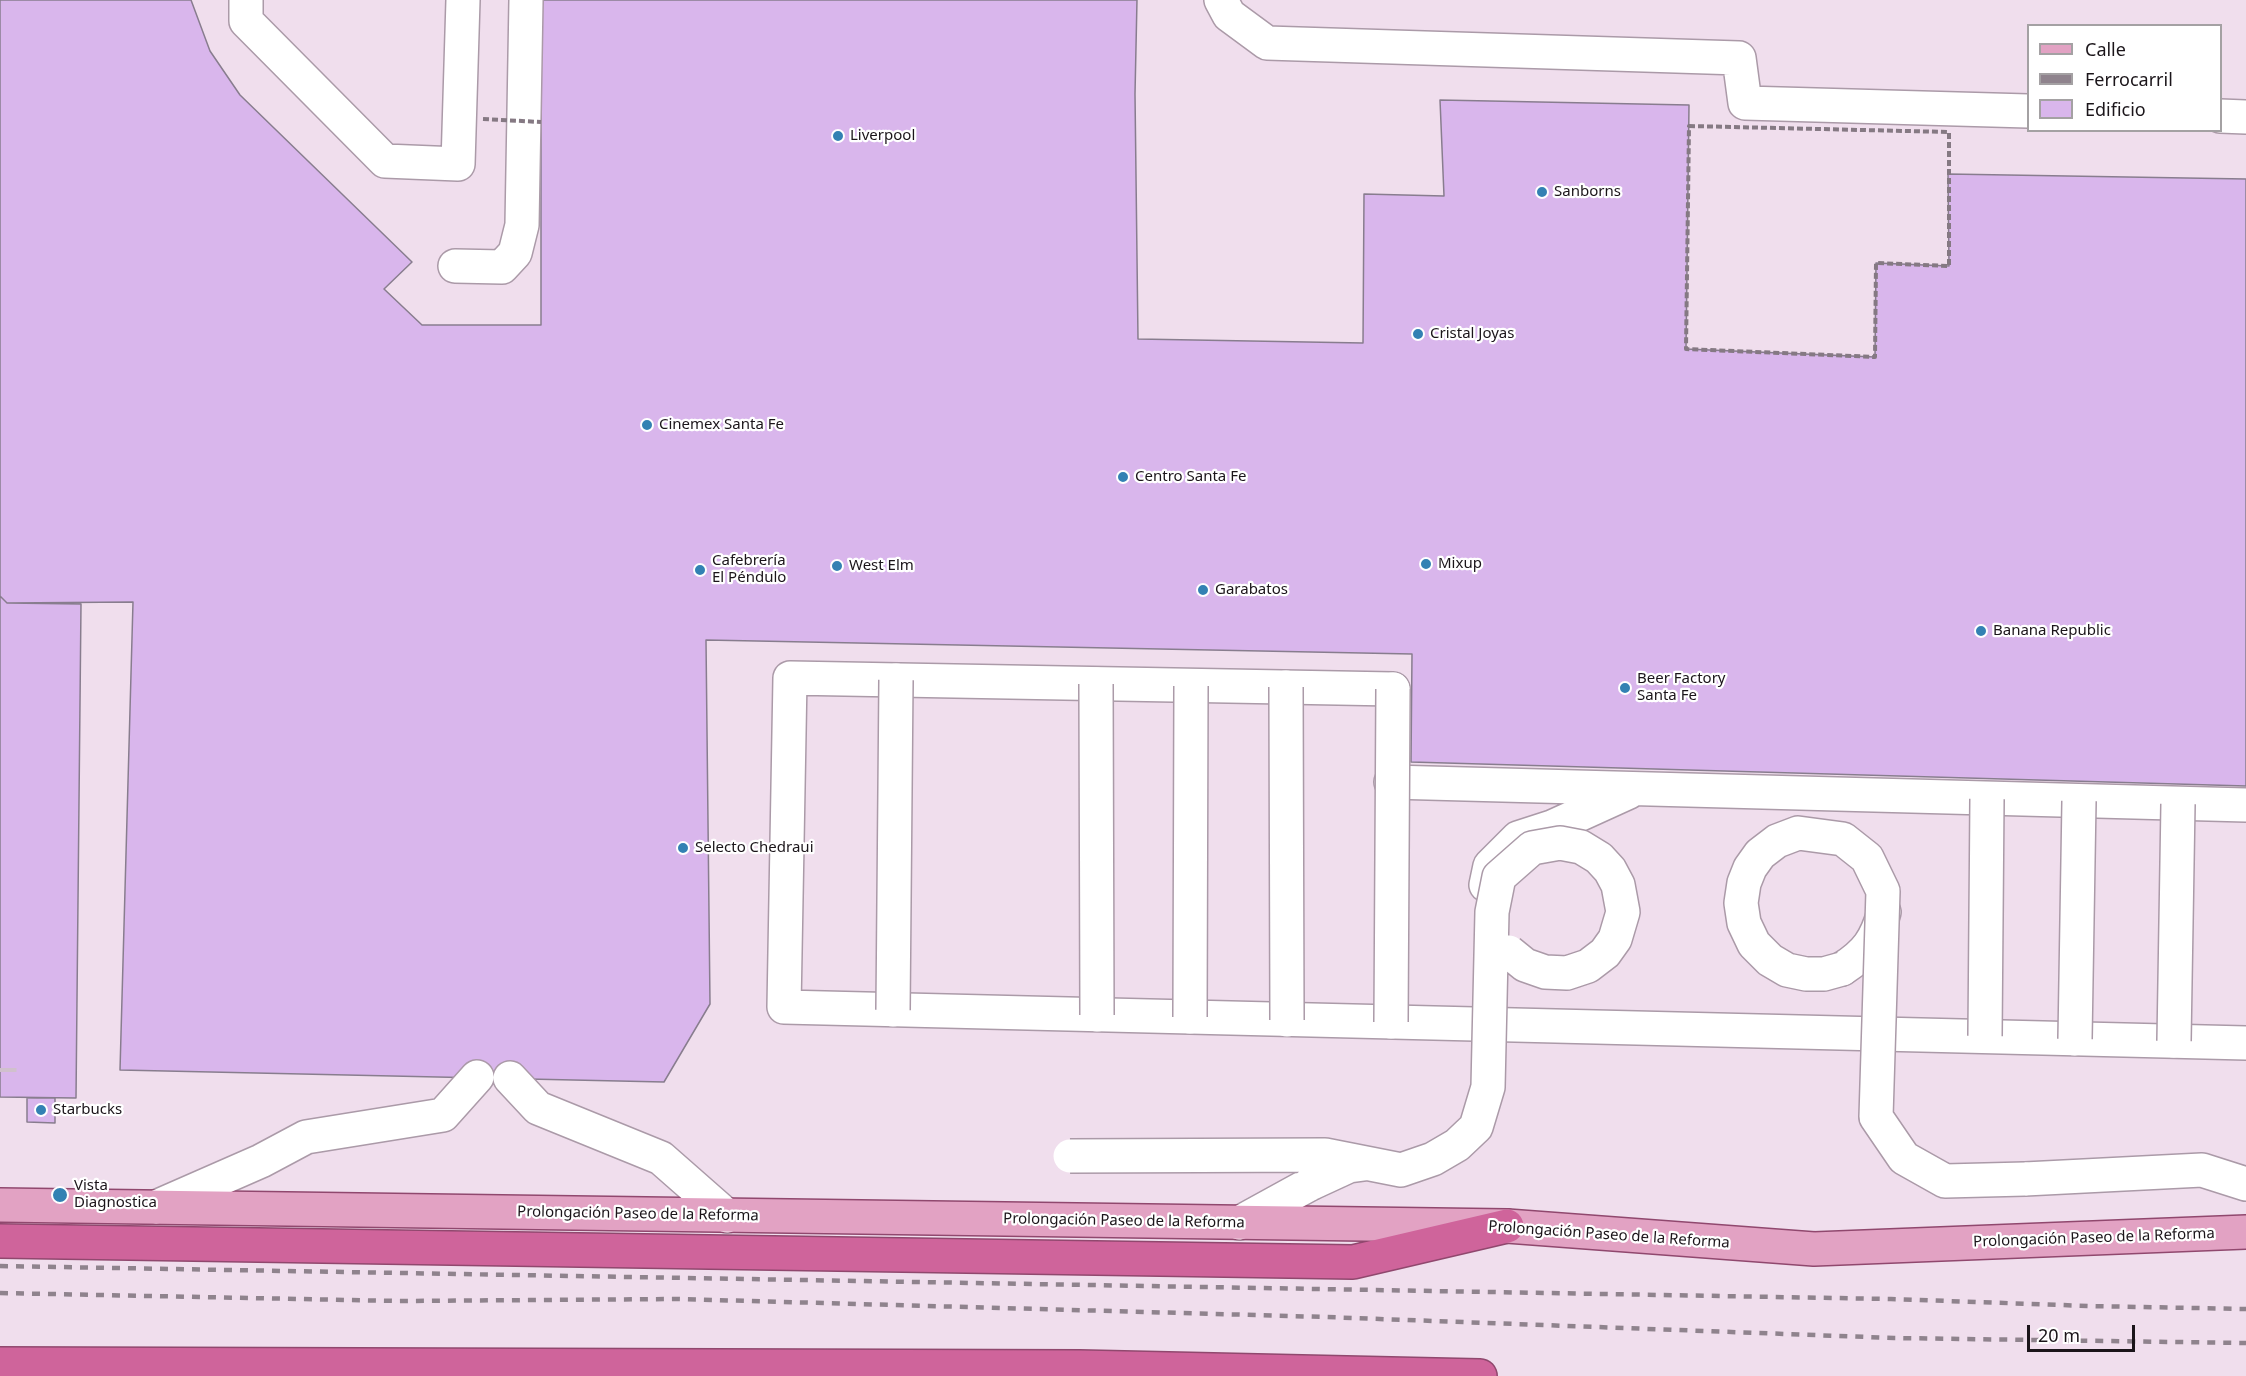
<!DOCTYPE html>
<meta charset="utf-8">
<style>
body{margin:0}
#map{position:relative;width:2246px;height:1376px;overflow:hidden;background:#f0deed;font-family:"Noto Sans",sans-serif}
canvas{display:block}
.legend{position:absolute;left:2027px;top:24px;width:195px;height:108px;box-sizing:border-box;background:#fff;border:2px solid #a4a1a3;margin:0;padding:8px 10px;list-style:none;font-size:18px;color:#1b151a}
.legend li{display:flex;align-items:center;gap:12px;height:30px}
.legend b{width:30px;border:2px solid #a4a1a3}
.scale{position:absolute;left:2027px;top:1325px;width:108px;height:27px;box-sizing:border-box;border:3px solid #1b151a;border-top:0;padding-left:8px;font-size:18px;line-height:21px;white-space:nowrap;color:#1b151a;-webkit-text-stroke:4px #fff;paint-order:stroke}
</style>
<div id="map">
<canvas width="2246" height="1376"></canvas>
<ul class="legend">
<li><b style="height:8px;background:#e2a2c3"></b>Calle</li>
<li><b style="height:8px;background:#8f838d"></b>Ferrocarril</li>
<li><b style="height:16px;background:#d9b6ec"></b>Edificio</li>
</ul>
<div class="scale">20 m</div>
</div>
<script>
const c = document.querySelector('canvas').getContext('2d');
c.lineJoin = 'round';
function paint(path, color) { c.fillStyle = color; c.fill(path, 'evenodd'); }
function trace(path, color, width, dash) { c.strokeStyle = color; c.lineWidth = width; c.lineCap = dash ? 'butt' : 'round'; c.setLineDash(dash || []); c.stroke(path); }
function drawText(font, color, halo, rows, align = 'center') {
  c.font = font + ' "Noto Sans",sans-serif'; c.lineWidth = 4.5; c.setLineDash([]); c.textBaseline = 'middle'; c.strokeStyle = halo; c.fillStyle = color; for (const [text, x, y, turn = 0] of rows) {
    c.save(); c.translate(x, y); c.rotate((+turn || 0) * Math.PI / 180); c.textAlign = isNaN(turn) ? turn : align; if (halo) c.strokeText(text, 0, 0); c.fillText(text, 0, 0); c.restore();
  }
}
const building = new Path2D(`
 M0 0H191L210 51 240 95 412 262 384 289 422 325H541V0H1137L1135 94 1138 339 1363 343 1364 194 1444 196 1440 100 1689 105 1686 349 1875 357 1876 263 1949 266 1948 174 2246 179V786L1411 762 1412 654 706 640 710 1004 664 1082 120 1070 133 602 7 603 0 596Z
 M0 596 7 603 81 604 76 1098 0 1097Z
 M27 1098H55V1123L27 1122Z`);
const minorTunnel = new Path2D(`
 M0 1068V1072`);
const path = new Path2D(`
 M1689 126 1949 132V266L1876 263 1875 357 1686 349Z`);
const minor = new Path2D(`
 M246 0V21L385 161 458 164 463 0
 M1221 0 1229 15 1267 43 1739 58 1745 103 2028 111
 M2220 116 2246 117
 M455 266 502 267 515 253 522 225 526 0
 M1393 689 790 678 784 1007 2246 1043
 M1391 782 2246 805
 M1486 885 1490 866 1518 838 1552 827 1629 792
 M1842 969C1867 953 1876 940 1884 912
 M510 1078 538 1108 661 1158 727 1216
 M2025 1179 2202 1170 2246 1184
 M156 1207 261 1161 306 1137 443 1115 477 1077
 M1239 1223 1310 1184`);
const major = new Path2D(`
 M0 1205 1507 1226 1814 1249 2246 1232`);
const highway = new Path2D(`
 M0 1241 1353 1262 1507 1226
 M0 1364 1080 1367 1480 1376`);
const rail = new Path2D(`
 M0 1266 1891 1299 2089 1306 2246 1309
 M0 1293 399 1301 678 1299 1326 1317 1894 1338 2246 1343`);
const pathBridge = new Path2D(`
 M483 119 541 122`);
const minorBridge = new Path2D(`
 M1096 684 1097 1015
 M1286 687 1287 1020
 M1842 969 1824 974H1806L1787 970 1770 960 1754 944 1744 923 1741 903 1744 883 1750 868 1760 854 1777 841 1798 833 1843 839 1867 858 1883 891 1876 1117 1904 1158 1945 1181 2025 1179
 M893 1010 896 680
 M1190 1017 1191 686
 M1391 1022 1393 689
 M1985 1036 1987 799
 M2075 1039 2079 801
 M2174 1041 2178 804
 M1070 1156 1325 1155 1401 1170 1433 1159 1457 1145 1476 1127 1488 1087 1492 912 1499 877 1532 848 1560 843 1581 847 1599 858 1610 870 1618 885 1623 912 1615 939 1605 953 1588 966 1567 973 1545 972 1525 965 1509 952
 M1310 1184 1349 1166 1364 1164`);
const markers = [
 [838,136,6,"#3381b3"],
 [1542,192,6,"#3381b3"],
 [1418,334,6,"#3381b3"],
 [647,425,6,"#3381b3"],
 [1123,477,6,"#3381b3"],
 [1426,564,6,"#3381b3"],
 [837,566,6,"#3381b3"],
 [700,570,6,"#3381b3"],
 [1203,590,6,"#3381b3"],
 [1981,631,6,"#3381b3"],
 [1625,688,6,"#3381b3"],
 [683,848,6,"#3381b3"],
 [41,1110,6,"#3381b3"],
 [60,1195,8,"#3381b3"]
];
const poiNames = [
 ["Liverpool",850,136],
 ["Sanborns",1554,192],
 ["Cristal Joyas",1430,334],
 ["Cinemex Santa Fe",659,425],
 ["Centro Santa Fe",1135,477],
 ["Cafebrería",712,561],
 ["El Péndulo",712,578],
 ["Mixup",1438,564],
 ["West Elm",849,566],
 ["Garabatos",1215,590],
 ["Banana Republic",1993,631],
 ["Beer Factory",1637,679],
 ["Santa Fe",1637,696],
 ["Selecto Chedraui",695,848],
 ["Starbucks",53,1110],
 ["Vista",74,1186],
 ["Diagnostica",74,1203]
];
const streetNames = [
 ["Prolongación Paseo de la Reforma",638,1214,1],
 ["Prolongación Paseo de la Reforma",1124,1221,1],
 ["Prolongación Paseo de la Reforma",1609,1235,4],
 ["Prolongación Paseo de la Reforma",2094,1238,-2]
];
paint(building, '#d9b6ec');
trace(building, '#887d8e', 1.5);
trace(minorTunnel, '#d0c0cd', 33, [33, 16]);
trace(minor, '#ab9aa8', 36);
trace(major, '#90486e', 36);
trace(highway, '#90486e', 36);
trace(path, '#857983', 4, [6, 3]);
trace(minor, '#fff', 33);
trace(major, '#e2a2c3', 33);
trace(highway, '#cf649b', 33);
trace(rail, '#8f838d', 4.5, [8, 8]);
trace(minorBridge, '#ab9aa8', 36, []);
trace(pathBridge, '#857983', 4, [6, 3]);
trace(minorBridge, '#fff', 33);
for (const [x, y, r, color] of markers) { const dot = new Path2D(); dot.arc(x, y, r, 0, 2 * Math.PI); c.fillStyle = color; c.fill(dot); trace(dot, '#fff', 2); }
drawText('15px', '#1b151a', '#fff', poiNames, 'left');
drawText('15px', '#1b151a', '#fff', streetNames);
</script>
